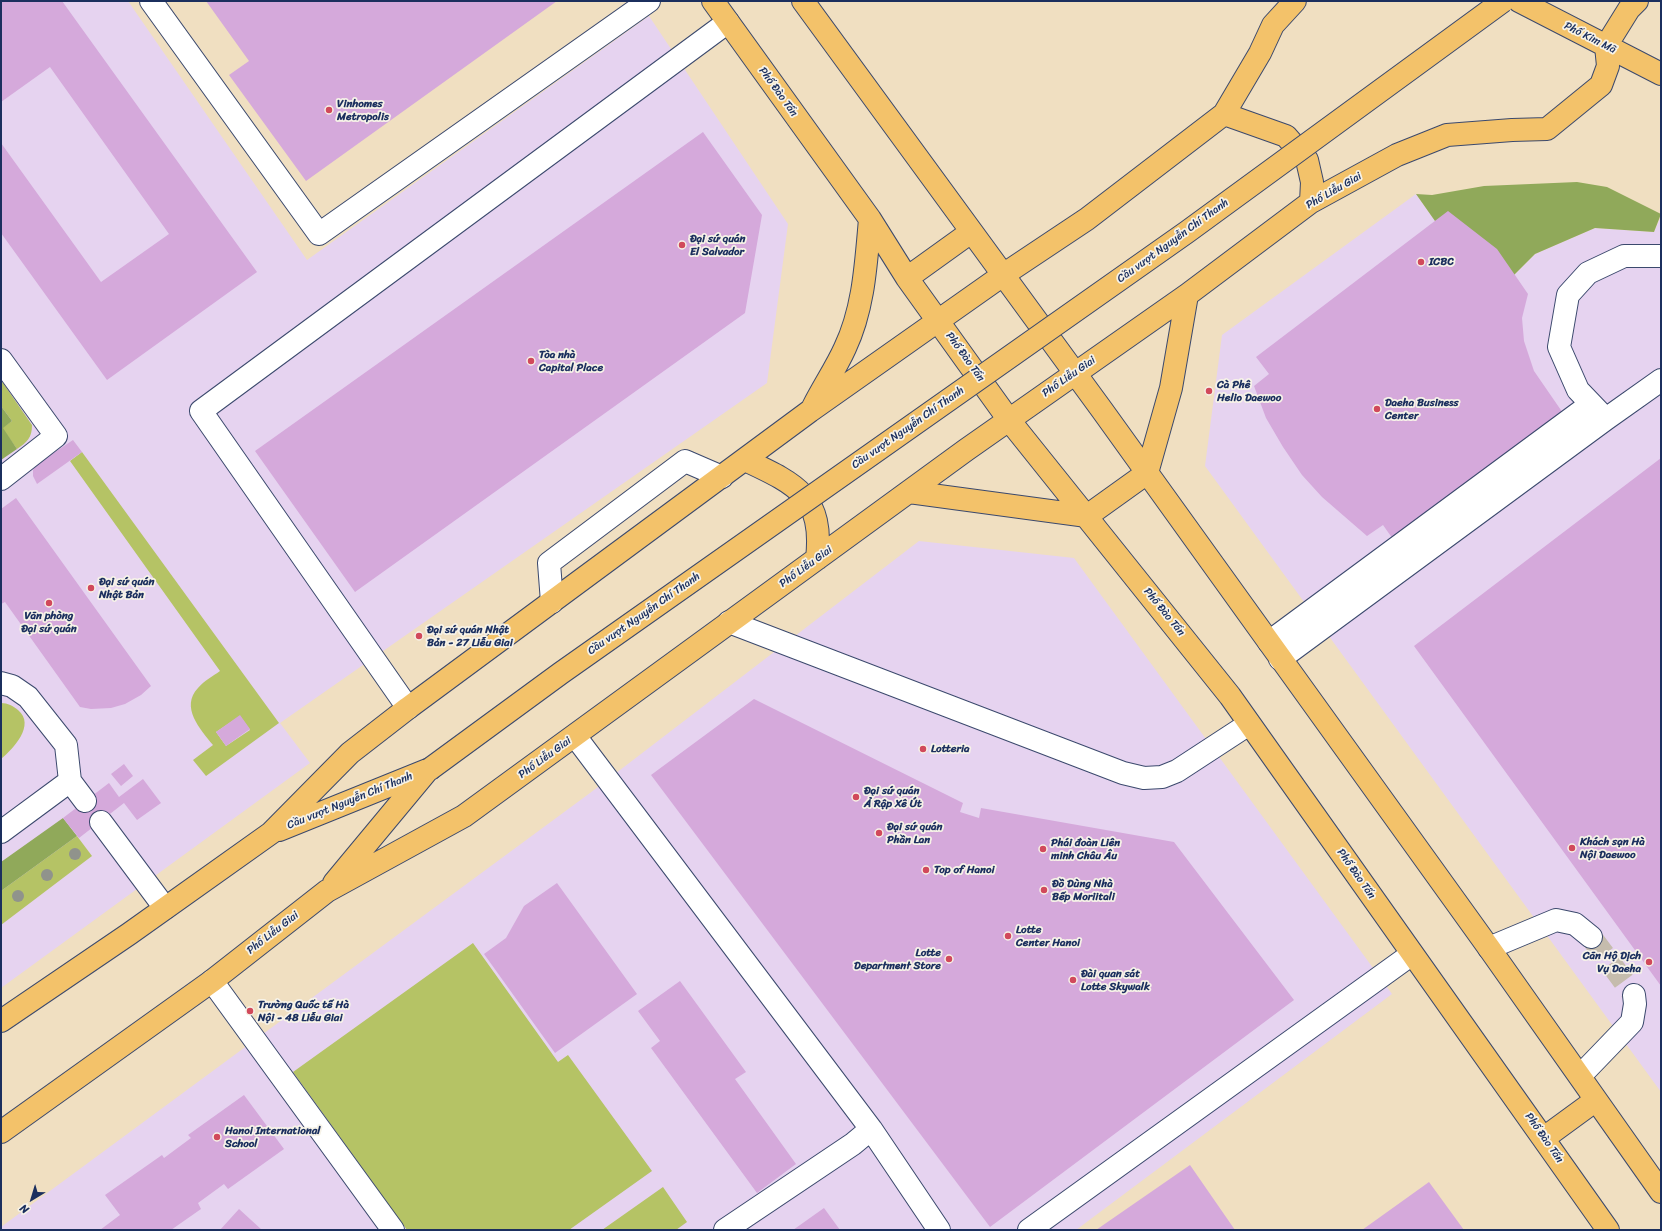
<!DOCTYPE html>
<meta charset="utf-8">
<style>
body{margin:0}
#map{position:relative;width:1662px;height:1231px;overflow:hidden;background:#f0dfc1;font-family:Sriracha,sans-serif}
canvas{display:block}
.frame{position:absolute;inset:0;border:2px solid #1b2f5e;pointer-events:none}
.north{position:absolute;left:12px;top:1179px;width:40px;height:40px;-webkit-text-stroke:3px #f7f3e8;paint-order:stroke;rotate:218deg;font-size:11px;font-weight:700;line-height:16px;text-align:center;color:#1b2f5e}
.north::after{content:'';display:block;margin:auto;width:14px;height:18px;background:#1b2f5e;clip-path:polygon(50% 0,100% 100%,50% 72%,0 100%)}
</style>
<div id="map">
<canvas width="1662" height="1231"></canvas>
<div class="frame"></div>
<div class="north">N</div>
</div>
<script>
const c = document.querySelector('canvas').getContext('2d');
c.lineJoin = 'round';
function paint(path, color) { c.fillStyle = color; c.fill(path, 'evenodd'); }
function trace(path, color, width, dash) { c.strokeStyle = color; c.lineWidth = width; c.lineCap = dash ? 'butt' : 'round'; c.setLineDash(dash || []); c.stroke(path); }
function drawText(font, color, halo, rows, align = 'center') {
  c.font = font + ' Sriracha,sans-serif'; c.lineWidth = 3.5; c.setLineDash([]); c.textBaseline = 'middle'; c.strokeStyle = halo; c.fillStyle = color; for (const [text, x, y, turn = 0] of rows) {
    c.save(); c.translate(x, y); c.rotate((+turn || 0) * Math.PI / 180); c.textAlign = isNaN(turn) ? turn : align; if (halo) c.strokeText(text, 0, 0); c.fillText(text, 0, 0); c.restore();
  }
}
const built = new Path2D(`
 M1 1H128L307 260 649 16 788 224 767 383 280 723 310 763 1 988Z
 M1416 194 1494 304 1508 281 1535 254 1595 228 1654 232 1661 216V1092L1205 466 1222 335Z
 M919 541 1074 558 1392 994 1076 1230H1V1227L590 793Z`);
const green = new Path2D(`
 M1 380 32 425C32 438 27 442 17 449L2 428 12 421 1 406Z
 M82 452 279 723 206 776 193 760 213 745C200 729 180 707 198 688 204 681 213 676 220 671L70 461ZM240 716 250 730 226 746 216 732Z
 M1 703C8 703 13 706 18 710 36 725 13 749 1 759Z
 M77 836 92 856 1 925V891Z
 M473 943 558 1062 568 1055 652 1171 569 1230H407L293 1072Z
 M663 1187 687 1222 676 1230H602Z`);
const forest = new Path2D(`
 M1577 182 1607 187 1661 214 1654 232 1595 228 1535 254 1508 281 1494 305 1416 194 1432 195 1484 186Z
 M1 406 12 421 3 428 17 449 1 460Z
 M63 818 77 836 1 891V862Z`);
const building = new Path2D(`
 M1 1H62L257 272 107 380 1 233V143L101 282 169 234 50 67 1 102Z
 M206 1H557L306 181 229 75 249 61Z
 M703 132 762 215 745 313 355 592 255 451Z
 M1448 211 1497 249 1528 294 1522 318 1524 341 1534 371 1565 416 1395 542 1383 525 1367 536 1322 497 1302 475 1283 447 1266 418 1254 386 1269 374 1256 357Z
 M73 440 82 452 37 484 33 476V470L37 464Z
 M1661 458V986L1414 646Z
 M16 498 151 686 141 695 125 704 111 708 91 709 80 707 5 602 1 604V509Z
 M754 699 963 803 960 812 979 818 981 808 1174 842 1294 1000 990 1227 651 775Z
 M240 715 250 729 226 746 216 732Z
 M124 764 133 776 121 786 111 774Z
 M143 779 161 803 137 820 124 803 79 838 63 818 109 783 119 797Z
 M557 883 637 994 555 1053 484 954 506 938 524 906Z
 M680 981 746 1072 735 1079 796 1164 757 1193 651 1048 660 1041 638 1011Z
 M244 1095 284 1149 228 1189 224 1184 198 1203 201 1209 171 1230H100L120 1215 105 1195 162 1155 164 1158 191 1138 188 1135Z
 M1190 1165 1235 1230H1096Z
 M1429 1182 1464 1230H1362Z
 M824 1208 840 1230H793Z
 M239 1209 262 1230H220Z`);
const minorTunnel = new Path2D(`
 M1591 937 1634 995`);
const minor = new Path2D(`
 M151 1 319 234 649 1
 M1 360 56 436 1 479
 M1601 414 1578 390 1559 347 1568 295 1588 273 1624 256H1661
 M552 602 549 563 685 461 722 477
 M729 622 1123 773 1144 778 1162 777 1177 771 1249 724
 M1269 642 1591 404
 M1280 659 1606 419 1661 380
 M1 683 12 686 28 697 66 745 70 781 85 801
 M408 708 201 411 728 22
 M575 736 871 1129 939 1230
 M101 822 165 908
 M1 832 70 781
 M1489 948 1556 920 1575 924 1591 937
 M212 981 393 1230
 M1580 1076 1632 1022 1635 1004 1634 995
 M725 1230 853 1144 871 1129
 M1029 1230 1412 954`);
const major = new Path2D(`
 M713 1 870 219 907 278 1009 420 1230 696 1608 1230
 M803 1 1102 410 1489 948 1661 1192
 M1519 1 1661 74
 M1606 46 1629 9 1637 1
 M1224 114 1286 136 1307 160 1312 182 1311 202
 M907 278 971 232
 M813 407C823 387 836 368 845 348 864 308 866 263 870 219
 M745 460C796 484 824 496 817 559
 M909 492 1087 516 1147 473 1171 388 1187 295
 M279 830 430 769
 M334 883 427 771
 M1 1021 129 934 271 833 350 753 408 708 810 411 1003 275 1087 219 1224 114 1260 53 1273 25 1295 1
 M1 1132 212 981 327 891 464 816 966 450 1187 295 1311 202 1397 155 1447 135 1512 130 1547 129 1601 85 1608 66 1606 46
 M1544 1138 1596 1100`);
const majorBridge = new Path2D(`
 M430 769 561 673 1187 232 1503 1`);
const trees = [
 [75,854],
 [47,875],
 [18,896]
];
const markers = [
 [329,110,4,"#d1495b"],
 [682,245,4,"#d1495b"],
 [1421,262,4,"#d1495b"],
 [531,361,4,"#d1495b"],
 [1209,391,4,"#d1495b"],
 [1377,409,4,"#d1495b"],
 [91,588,4,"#d1495b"],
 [49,603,4,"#d1495b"],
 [419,636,4,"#d1495b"],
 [923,749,4,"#d1495b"],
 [856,797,4,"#d1495b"],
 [879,833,4,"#d1495b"],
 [1572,848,4,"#d1495b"],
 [1043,849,4,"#d1495b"],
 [926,870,4,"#d1495b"],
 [1044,890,4,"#d1495b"],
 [1008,936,4,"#d1495b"],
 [949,959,4,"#d1495b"],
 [1649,962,4,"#d1495b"],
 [1073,980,4,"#d1495b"],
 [250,1011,4,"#d1495b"],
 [217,1137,4,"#d1495b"]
];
const streetNames = [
 ["Phố Kim Mã",1590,38,27],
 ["Phố Đào Tấn",778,92,54],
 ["Phố Liễu Giai",1334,191,-30],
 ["Cầu vượt Nguyễn Chí Thanh",1173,241,-36],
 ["Phố Đào Tấn",965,357,54],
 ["Phố Liễu Giai",1069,377,-35],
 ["Cầu vượt Nguyễn Chí Thanh",908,428,-35],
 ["Phố Liễu Giai",806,567,-36],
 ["Phố Đào Tấn",1164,612,51],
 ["Cầu vượt Nguyễn Chí Thanh",644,614,-35],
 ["Phố Liễu Giai",545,758,-36],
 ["Cầu vượt Nguyễn Chí Thanh",350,801,-22],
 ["Phố Đào Tấn",1356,874,55],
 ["Phố Liễu Giai",273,933,-38],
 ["Phố Đào Tấn",1544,1138,55]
];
const poiNames = [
 ["Vinhomes",337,104],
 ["Metropolis",337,117],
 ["Đại sứ quán",690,239],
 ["El Salvador",690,252],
 ["ICBC",1429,262],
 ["Tòa nhà",539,355],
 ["Capital Place",539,368],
 ["Cà Phê",1217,385],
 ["Helio Daewoo",1217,398],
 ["Daeha Business",1385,403],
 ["Center",1385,416],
 ["Đại sứ quán",99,582],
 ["Nhật Bản",99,595],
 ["Văn phòng",49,616,"center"],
 ["Đại sứ quán",49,629,"center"],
 ["Đại sứ quán Nhật",427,630],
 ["Bản - 27 Liễu Giai",427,643],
 ["Lotteria",931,749],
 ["Đại sứ quán",864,791],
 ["Ả Rập Xê Út",864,804],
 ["Đại sứ quán",887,827],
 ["Phần Lan",887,840],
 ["Khách sạn Hà",1580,842],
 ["Nội Daewoo",1580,855],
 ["Phái đoàn Liên",1051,843],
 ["minh Châu Âu",1051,856],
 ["Top of Hanoi",934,870],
 ["Đồ Dùng Nhà",1052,884],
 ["Bếp Moriitali",1052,897],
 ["Lotte",1016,930],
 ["Center Hanoi",1016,943],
 ["Lotte",941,953,"right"],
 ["Department Store",941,966,"right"],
 ["Căn Hộ Dịch",1641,956,"right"],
 ["Vụ Daeha",1641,969,"right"],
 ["Đài quan sát",1081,974],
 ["Lotte Skywalk",1081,987],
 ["Trường Quốc tế Hà",258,1005],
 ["Nội - 48 Liễu Giai",258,1018],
 ["Hanoi International",225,1131],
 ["School",225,1144]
];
paint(built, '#e6d3f0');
paint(green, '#b5c365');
paint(forest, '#90a95a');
paint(building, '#d5a9db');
trace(minorTunnel, '#c5bcad', 22, [22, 11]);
trace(minor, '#3b496d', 24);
trace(major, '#3b496d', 24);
trace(minor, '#fff', 22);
trace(major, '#f3c26a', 22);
trace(majorBridge, '#3b496d', 24, []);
trace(majorBridge, '#f3c26a', 22);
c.fillStyle = '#90938c';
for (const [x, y] of trees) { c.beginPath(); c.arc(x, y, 6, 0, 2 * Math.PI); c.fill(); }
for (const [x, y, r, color] of markers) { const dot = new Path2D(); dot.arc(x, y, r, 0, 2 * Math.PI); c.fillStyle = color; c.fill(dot); trace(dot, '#f7f3e8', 1.5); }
drawText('11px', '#1b2f5e', '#f7f3e8', streetNames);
drawText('bold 11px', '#1b2f5e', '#f7f3e8', poiNames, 'left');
</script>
